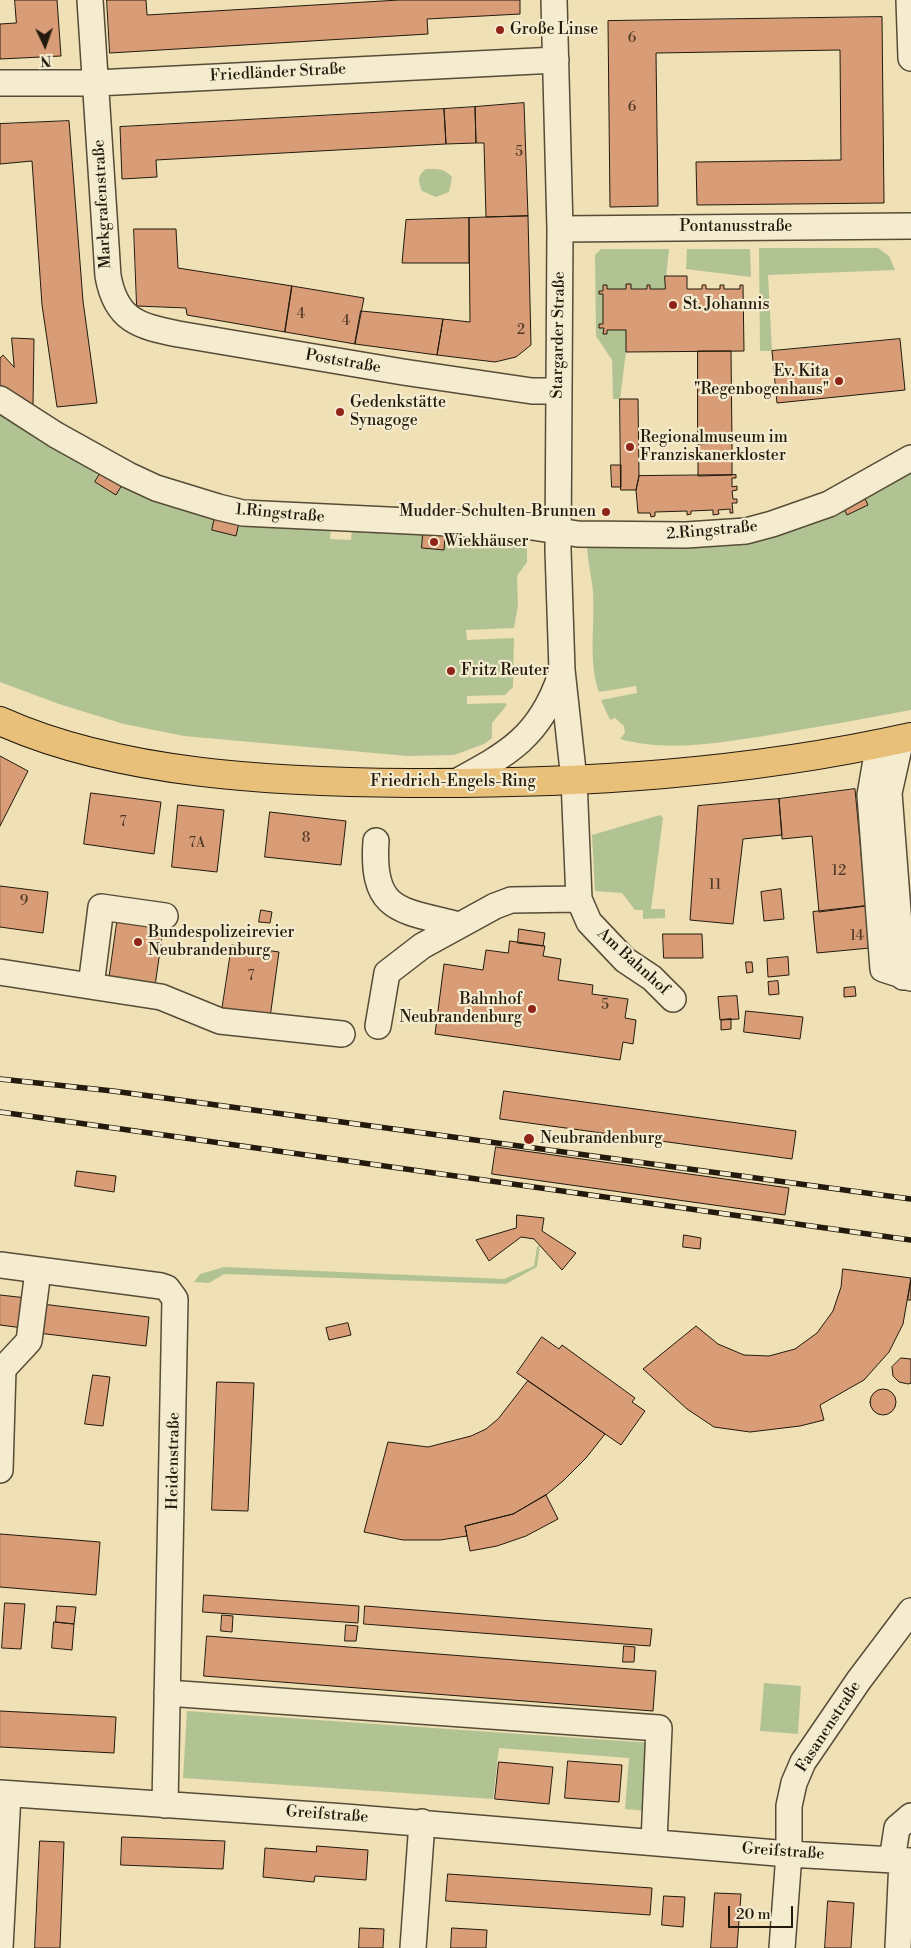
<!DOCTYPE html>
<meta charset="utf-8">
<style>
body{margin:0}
#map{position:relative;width:911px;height:1948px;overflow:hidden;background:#efe0b5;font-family:"Libre Bodoni",serif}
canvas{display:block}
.north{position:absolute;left:20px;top:20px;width:50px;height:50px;-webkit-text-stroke:4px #f5ebcf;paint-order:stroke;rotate:177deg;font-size:14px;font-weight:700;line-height:20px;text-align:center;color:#231a0d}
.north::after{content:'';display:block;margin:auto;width:18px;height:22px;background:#231a0d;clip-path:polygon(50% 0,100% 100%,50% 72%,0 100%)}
.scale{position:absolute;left:728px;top:1906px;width:65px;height:22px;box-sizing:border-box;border:2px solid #231a0d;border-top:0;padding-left:6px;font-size:15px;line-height:18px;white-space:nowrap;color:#231a0d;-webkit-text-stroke:4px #f5ebcf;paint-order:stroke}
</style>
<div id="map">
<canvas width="911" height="1948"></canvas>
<div class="north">N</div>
<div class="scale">20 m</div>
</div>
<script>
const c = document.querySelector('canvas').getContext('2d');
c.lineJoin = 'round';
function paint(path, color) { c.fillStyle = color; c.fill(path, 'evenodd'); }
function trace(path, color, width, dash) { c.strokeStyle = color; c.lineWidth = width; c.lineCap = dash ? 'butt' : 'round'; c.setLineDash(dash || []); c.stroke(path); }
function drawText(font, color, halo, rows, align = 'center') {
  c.font = font + ' "Libre Bodoni",serif'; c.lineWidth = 4.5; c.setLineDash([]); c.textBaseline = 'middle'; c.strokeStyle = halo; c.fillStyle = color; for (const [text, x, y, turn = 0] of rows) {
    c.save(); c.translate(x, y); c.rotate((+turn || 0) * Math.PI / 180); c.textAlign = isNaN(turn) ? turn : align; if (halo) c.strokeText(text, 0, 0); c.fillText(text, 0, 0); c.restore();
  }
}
const green = new Path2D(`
 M426 169C437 169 444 168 452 177L449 192 436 197 422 191C418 182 417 175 426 169Z
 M759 248H878L889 256 895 270 768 275 772 351H760Z
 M601 249H669L665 289H650V285H647V289H631V284H626V289H607V285H603V291H599L603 294V333H607V330H626V352L620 399H613L612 360 596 336 595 255Z
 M687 249H750L751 277 686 269Z
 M0 409 101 471 95 482 115 494 123 483 215 517 212 530 235 536 239 523 331 527 330 539 351 540 352 529 423 534 444 550 445 535 527 541V562L517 576 518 605 514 628 466 630 467 640 514 638 513 687 505 695 467 696V704L505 703 507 705 492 723V738L484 744 454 755 408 756 184 736 124 724 59 704 0 682Z
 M911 470V710C862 719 813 728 764 736 717 743 666 752 620 739L625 733 624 726 615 718 610 720 601 700 637 693 636 686 599 692C588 661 595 626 593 593 592 576 587 561 587 543L842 504 848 515 868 505 863 494Z
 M660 815 663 818 651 909H665V918L643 919V910H635L622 893 595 891 592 835Z
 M540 1245 537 1267 506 1284 224 1274 209 1283 194 1282 200 1274 224 1267 504 1279 534 1266 537 1247Z
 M764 1683 801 1686 798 1734 760 1731Z
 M187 1711 652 1743 647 1811 625 1809 629 1758 499 1748 493 1799 183 1778Z`);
const building = new Path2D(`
 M15 0H57L61 56 0 59V24L16 23Z
 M107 0H146L147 15 399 0H520V14L427 19 428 34 110 53Z
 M882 17 884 203 697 205 696 162 841 160 840 50 656 53 658 206 610 207 608 21Z
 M524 103 528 216 486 217 484 143H476L475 107Z
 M475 107 476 143 446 144 444 109Z
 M444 109 446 144 156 160 157 177 122 179 120 127Z
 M69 121 83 301 97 403 57 407 42 305 32 161 0 164V124Z
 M528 216 531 345 516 357 495 362 437 355 443 319 470 322 469 218Z
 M469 218V263H402L406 220Z
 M134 229H176L178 268 292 286 285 332 187 315 186 308 137 306Z
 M665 276H687V289H702V285H706V289H720V285H724V289H740V285H743L744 351 626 352V330H607V334H603L604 328H599V324H603V294H599V291H603V285H607V289H626V284H631V289H647V285H650V289H665Z
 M292 286 364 298 355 344 285 332Z
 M361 311 443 319 437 355 355 344Z
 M12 338 34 339 33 404H23L0 385V358L3 355 14 367Z
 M900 339 905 390 777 403 772 351Z
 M698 351H731L732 443 698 444Z
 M620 399H638L639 476 636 490H621Z
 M732 443V475L698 476V444Z
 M611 465H621V487H612Z
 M104 467 125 480 116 495 95 482Z
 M736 475V478H732V487L737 486V490L732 491 733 499H737V503H732L733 513H730V509L718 510 719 514 713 515V510L691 511V514L687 515V511L655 512V516L651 517 650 513H638L636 490 639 476Z
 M862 492 868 505 847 515 841 503Z
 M215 517 239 523 236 536 212 530Z
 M423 534 445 535 444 550 422 548Z
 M0 756 28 771 0 826Z
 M855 789 866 906 819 912 812 836 782 839 779 799Z
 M91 793 161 802 154 854 84 844Z
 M779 799 782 835 743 839 733 924 690 920 698 806Z
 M178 805 224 810 217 872 172 867Z
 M270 812 346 821 341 865 265 857Z
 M0 886 48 892 43 933 0 927Z
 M781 889 784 919 764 921 761 892Z
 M866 906 870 948 817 953 813 912Z
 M261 910 272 912 270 923 259 922Z
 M118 916 164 923 155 986 109 980Z
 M519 929 545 933 543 946 518 943Z
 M663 934H702L703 958H664Z
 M510 941 545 946 543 956 561 959 558 980 593 985 592 994 628 999 625 1018 636 1020 633 1044 623 1042 620 1060 435 1034 444 964 483 970 486 950 508 953Z
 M232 945 279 952 269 1025 221 1017Z
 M788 957 789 975 768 977 767 959Z
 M746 962H752L753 972 747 973Z
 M778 981 779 994 769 995 768 982Z
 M855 987 856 996 844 997V988Z
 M737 996 739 1019 720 1020 718 997Z
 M746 1011 803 1017 800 1039 744 1032Z
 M731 1019V1029L721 1030V1020Z
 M504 1091 796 1131 792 1159 500 1119Z
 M496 1147 789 1188 785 1215 492 1174Z
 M77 1171 116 1176 114 1192 75 1186Z
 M517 1215 544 1218 542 1231 576 1253 562 1270 534 1239 528 1238 521 1237 489 1261 476 1240 516 1228Z
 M684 1235 701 1238 700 1249 683 1247Z
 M843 1269 911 1278 903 1324 889 1352 864 1380 820 1405 824 1420 800 1426 750 1432 714 1427 687 1409 643 1369 696 1326 718 1344 744 1355 769 1356 795 1349 817 1333 833 1311 841 1287Z
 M911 1279V1300H908Z
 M0 1295 27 1298 23 1328 0 1325Z
 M42 1304 149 1317 146 1346 38 1333Z
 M348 1323 351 1335 329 1340 326 1328Z
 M542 1337 559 1349 562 1345 635 1398 632 1402 645 1411 621 1445 517 1373Z
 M901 1358 911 1359V1383L908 1384 899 1382 893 1376 892 1367Z
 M93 1375 110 1377 103 1426 85 1424Z
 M528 1381 605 1434 586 1458 563 1481 546 1495 513 1514 465 1526 467 1536 440 1540H403L364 1532 388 1442 428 1447 471 1436 486 1429 498 1419Z
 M217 1382 254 1383 248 1511 212 1510Z
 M870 1402a13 13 0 1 1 26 0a13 13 0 1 1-26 0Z
 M546 1495 558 1519 526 1536 497 1546 470 1551 465 1526 513 1514Z
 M0 1534 100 1542 96 1595 0 1587Z
 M204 1595 359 1606 358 1623 203 1612Z
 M5 1603 25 1604 21 1649 2 1648Z
 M57 1606 76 1607 74 1624 56 1622Z
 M365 1606 652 1629 650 1646 364 1624Z
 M222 1615 233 1616 232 1632 221 1631Z
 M54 1622 74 1624 72 1650 52 1648Z
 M346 1625 358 1626 356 1641H345Z
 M207 1636 656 1671 653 1711 204 1676Z
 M624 1646 635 1647 634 1662H623Z
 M0 1711 116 1717 114 1753 0 1747Z
 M568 1761 622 1765 619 1802 565 1798Z
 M499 1762 553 1767 549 1804 495 1799Z
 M122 1837 225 1841 223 1869 121 1865Z
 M40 1841 64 1842 60 1948H35Z
 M317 1846 368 1850 366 1880 315 1876 314 1882 263 1877 265 1848 316 1852Z
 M448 1874 652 1888 650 1915 446 1901Z
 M715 1893 741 1894 737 1948H711Z
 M664 1896 685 1897 683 1927 662 1925Z
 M828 1901 854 1903 851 1948H825Z
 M360 1928 384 1929 383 1948H359Z
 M452 1928 487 1930 486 1948H451Z`);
const minor = new Path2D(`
 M90 0 108 276C116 320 138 326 178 334L403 372 532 391H559
 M554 0 560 229 558 550 562 670 574 780 579 899
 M909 0 911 58
 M0 83H96L556 60
 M560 229 911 226
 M0 399 56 435 128 475 156 488 218 507 243 513 532 527 578 534 686 535 746 531 772 524 829 504 911 458
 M901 739 889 793 903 977
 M879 743 870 795 883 969 911 978
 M454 783C507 754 539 738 560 677
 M376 841C371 913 401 910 459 925
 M0 972 161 997 220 1021 342 1034
 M91 986 101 907 165 916
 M378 1026 387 973 422 946 495 906 511 900 579 899 589 922 625 960 652 978 673 999
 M0 1265 161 1286 167 1288 175 1299 165 1805
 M0 1470 3 1369 29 1341 38 1271
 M167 1693 659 1728 654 1842
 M0 1793 345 1817 789 1854 911 1861
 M892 1860 897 1828 911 1816
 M0 1948 8 1794
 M413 1948 422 1822
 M782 1948 789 1854V1806L794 1783 803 1762 859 1680 911 1611
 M898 1948 902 1860`);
const major = new Path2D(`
 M0 721C120 775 279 782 409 783 578 784 746 774 911 737`);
const rail = new Path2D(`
 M0 1079 113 1091 911 1199
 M0 1112 911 1240`);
const markers = [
 [500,30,5,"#8f2418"],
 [673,305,5,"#8f2418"],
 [839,381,5,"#8f2418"],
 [340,412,5,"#8f2418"],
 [630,447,5,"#8f2418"],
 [606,512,5,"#8f2418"],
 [434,542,5,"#8f2418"],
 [451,671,5,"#8f2418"],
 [138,942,5,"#8f2418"],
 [532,1009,5,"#8f2418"],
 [529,1139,6,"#8f2418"]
];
const numberNames = [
 ["6",632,39],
 ["6",632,108],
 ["5",519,153],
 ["4",301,315],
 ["4",346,322],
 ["2",521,331],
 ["7",123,823],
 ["8",306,839],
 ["7A",197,844],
 ["12",839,872],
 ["11",715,886],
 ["9",24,902],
 ["14",857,937],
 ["7",251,977],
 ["5",605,1006]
];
const poiNames = [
 ["Große Linse",510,30],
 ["St. Johannis",683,305],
 ["Ev. Kita",829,372,"right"],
 ["\"Regenbogenhaus\"",829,390,"right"],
 ["Gedenkstätte",350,403],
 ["Synagoge",350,421],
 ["Regionalmuseum im",640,438],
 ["Franziskanerkloster",640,456],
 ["Mudder-Schulten-Brunnen",596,512,"right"],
 ["Wiekhäuser",444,542],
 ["Fritz Reuter",461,671],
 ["Bundespolizeirevier",148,933],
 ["Neubrandenburg",148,951],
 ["Bahnhof",522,1000,"right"],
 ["Neubrandenburg",522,1018,"right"],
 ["Neubrandenburg",540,1139]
];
const streetNames = [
 ["Friedländer Straße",278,73,-3],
 ["Markgrafenstraße",103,204,-93],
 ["Pontanusstraße",736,227],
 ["Stargarder Straße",559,335,-89],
 ["Poststraße",343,362,10],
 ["1.Ringstraße",280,514,5],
 ["2.Ringstraße",712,531,-5],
 ["Friedrich-Engels-Ring",453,782],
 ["Am Bahnhof",633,962,42],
 ["Heidenstraße",174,1461,-89],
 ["Fasanenstraße",829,1727,-57],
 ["Greifstraße",327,1815,4],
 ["Greifstraße",783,1852,4]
];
paint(green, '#b2c393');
paint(building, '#d89c76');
trace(building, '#231a0d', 1);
trace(minor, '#564c37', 28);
trace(major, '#231a0d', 30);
trace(minor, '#f5ebcf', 25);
trace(major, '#e8c07a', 28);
trace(rail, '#231a0d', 5.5);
trace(rail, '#f5ebcf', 4, [11]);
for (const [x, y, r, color] of markers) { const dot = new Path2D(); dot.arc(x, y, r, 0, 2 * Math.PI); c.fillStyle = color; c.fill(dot); trace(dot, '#f5ebcf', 2); }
drawText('14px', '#503a27', null, numberNames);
drawText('16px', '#231a0d', '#f5ebcf', poiNames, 'left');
drawText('16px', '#231a0d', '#f5ebcf', streetNames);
</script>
